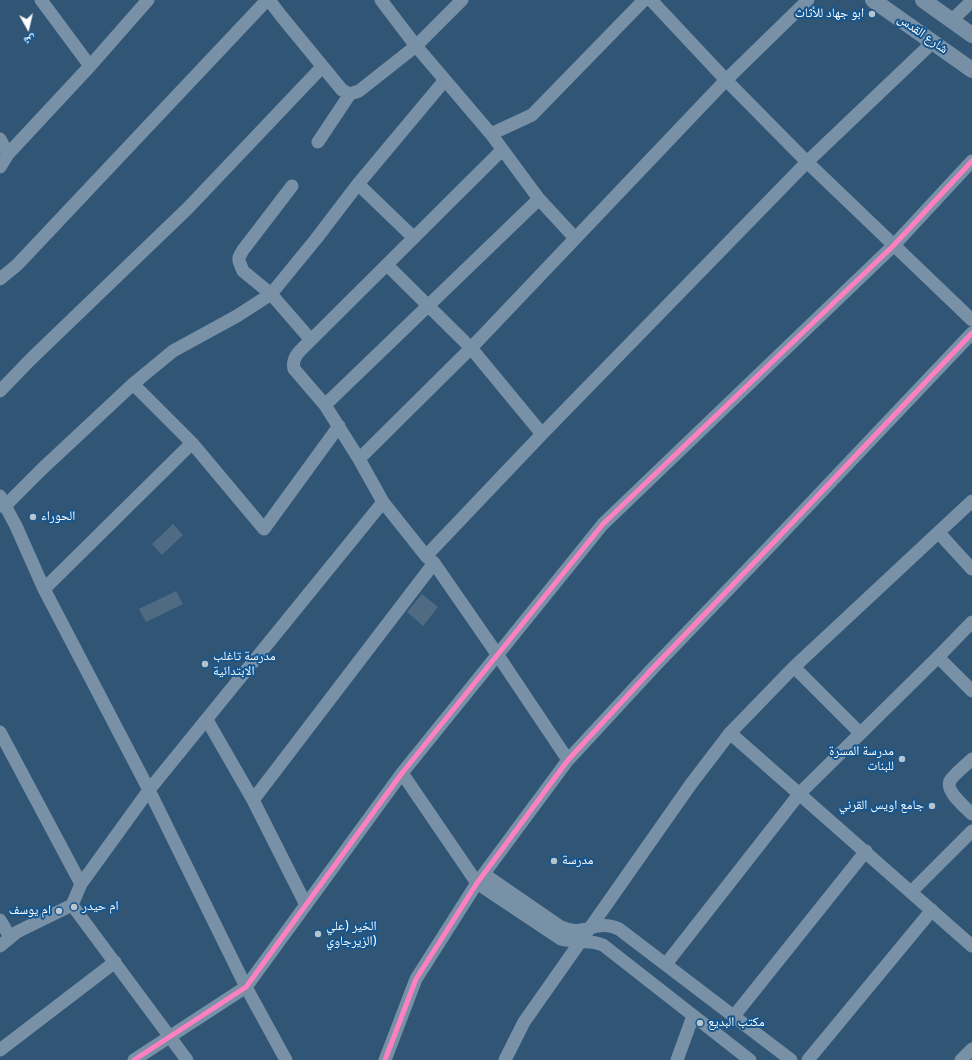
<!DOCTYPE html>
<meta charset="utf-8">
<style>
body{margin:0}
#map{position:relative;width:972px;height:1060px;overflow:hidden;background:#315574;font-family:Overpass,"Noto Naskh Arabic",sans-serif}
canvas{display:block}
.north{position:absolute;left:8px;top:8px;width:40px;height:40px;-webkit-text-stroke:3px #16568f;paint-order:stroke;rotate:172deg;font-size:11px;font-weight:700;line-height:16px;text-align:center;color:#fff}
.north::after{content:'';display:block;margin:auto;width:14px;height:18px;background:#fff;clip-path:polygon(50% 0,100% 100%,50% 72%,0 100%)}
</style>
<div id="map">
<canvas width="972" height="1060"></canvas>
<div class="north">ش</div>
</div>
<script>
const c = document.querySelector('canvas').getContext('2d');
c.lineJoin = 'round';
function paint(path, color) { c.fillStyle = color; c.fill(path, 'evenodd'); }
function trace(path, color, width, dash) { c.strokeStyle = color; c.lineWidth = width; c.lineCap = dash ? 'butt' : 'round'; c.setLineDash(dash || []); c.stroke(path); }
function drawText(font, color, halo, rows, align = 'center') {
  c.font = font + ' Overpass,"Noto Naskh Arabic",sans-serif'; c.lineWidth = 4; c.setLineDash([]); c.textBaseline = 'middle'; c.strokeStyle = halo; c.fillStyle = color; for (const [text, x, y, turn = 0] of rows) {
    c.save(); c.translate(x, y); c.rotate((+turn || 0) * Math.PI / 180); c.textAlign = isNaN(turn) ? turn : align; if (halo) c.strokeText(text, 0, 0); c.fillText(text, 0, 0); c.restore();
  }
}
const building = new Path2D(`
 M173 524 183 535 162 555 152 544Z
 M176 591 183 604 146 622 139 609Z
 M422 594 438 607 423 626 407 612Z`);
const minor = new Path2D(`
 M41 0 90 66
 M269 0 282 17 342 90 350 94
 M381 0 416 46 491 134 539 199 575 238
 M651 0 726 80 807 162 972 320
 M952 20 972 1
 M491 134 532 115 644 0
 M0 139 8 154
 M318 142 350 94 359 91 416 46 462 0
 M502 150 311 340C302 349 291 356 294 369L325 405 359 459 383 502 426 556 434 563 497 654 568 760
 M0 167 8 154 90 66 148 0
 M358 184 413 237
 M292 186 243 250 239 257V261L243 271 271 294 311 340
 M387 265 471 348 542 434
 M0 279 17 265 267 0
 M133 384 192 443 264 529 339 426
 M0 391 31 359 188 208 322 67
 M325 405 539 199
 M359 459 471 348 726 80 808 0
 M0 496 16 526 44 589 149 790 246 987 286 1060
 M0 506 6 505 42 469 133 384 173 351 237 316 271 294 316 239 358 184 445 80
 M939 533 972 569
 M426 556 542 434 807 162 933 42
 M44 589 192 443
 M938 657 972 691
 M794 667 860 733
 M207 720 253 800 306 905
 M0 732 81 884
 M730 733 972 946
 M972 759C967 764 952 776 950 781 945 791 966 808 972 814
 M402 773 477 883 561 939C575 943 589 939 603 945L750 1060
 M253 800 434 563
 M484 874 561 927C585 938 595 918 619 929L791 1060
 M911 892 972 831
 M72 905 187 1060
 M0 920 10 937
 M0 946 17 932 72 905 81 884 149 790 383 502
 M666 964 800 793 938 657 972 622
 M734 1016 866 851
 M0 1050 115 962
 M134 1060 246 987 402 773 603 524 894 245 972 161
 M385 1060 416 979 477 883 568 760 653 668 771 545 972 333
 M505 1060 524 1022 691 784 730 733 794 667 972 501
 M677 1060 693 1016
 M808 1060 932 910
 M961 1060 972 1049`);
const major = new Path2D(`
 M873 0 972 70
 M923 0 972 35`);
const cycleway = new Path2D(`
 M134 1060 246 987 402 773 603 524 894 245 972 161
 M385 1060 416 979 477 883 568 760 653 668 771 545 972 333`);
const markers = [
 [872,14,4,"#b7c4ce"],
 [33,517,4,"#b7c4ce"],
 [205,664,4,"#b7c4ce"],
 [902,759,4,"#b7c4ce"],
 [932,806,4,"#b7c4ce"],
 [554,861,4,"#b7c4ce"],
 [74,907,4,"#b7c4ce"],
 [59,911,4,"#b7c4ce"],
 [318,934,4,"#b7c4ce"],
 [700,1023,4,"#b7c4ce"]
];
const poiNames = [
 ["ابو جهاد للأثاث",864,14,"right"],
 ["الحوراء",41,517],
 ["مدرسة تاغلب",213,657],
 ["الابتدائية",213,672],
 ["مدرسة المسرة",894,752,"right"],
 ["للبنات",894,767,"right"],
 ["جامع اويس القرني",924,806,"right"],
 ["مدرسة",562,861],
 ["ام حيدر",82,907],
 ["ام يوسف",51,911,"right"],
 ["الخير (علي",326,927],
 ["الزيرجاوي)",326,942],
 ["مكتب البديع",708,1023]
];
const streetNames = [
 ["شارع القدس",922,35,35]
];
paint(building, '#4e6b83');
trace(minor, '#7891a7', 13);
trace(major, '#7890a6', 16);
trace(cycleway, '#ff80c0', 5);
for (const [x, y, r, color] of markers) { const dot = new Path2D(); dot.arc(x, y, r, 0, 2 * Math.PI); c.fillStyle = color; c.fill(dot); trace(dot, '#16568f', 1.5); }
drawText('13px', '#fff', '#16568f', poiNames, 'left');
drawText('13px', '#fff', '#16568f', streetNames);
</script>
